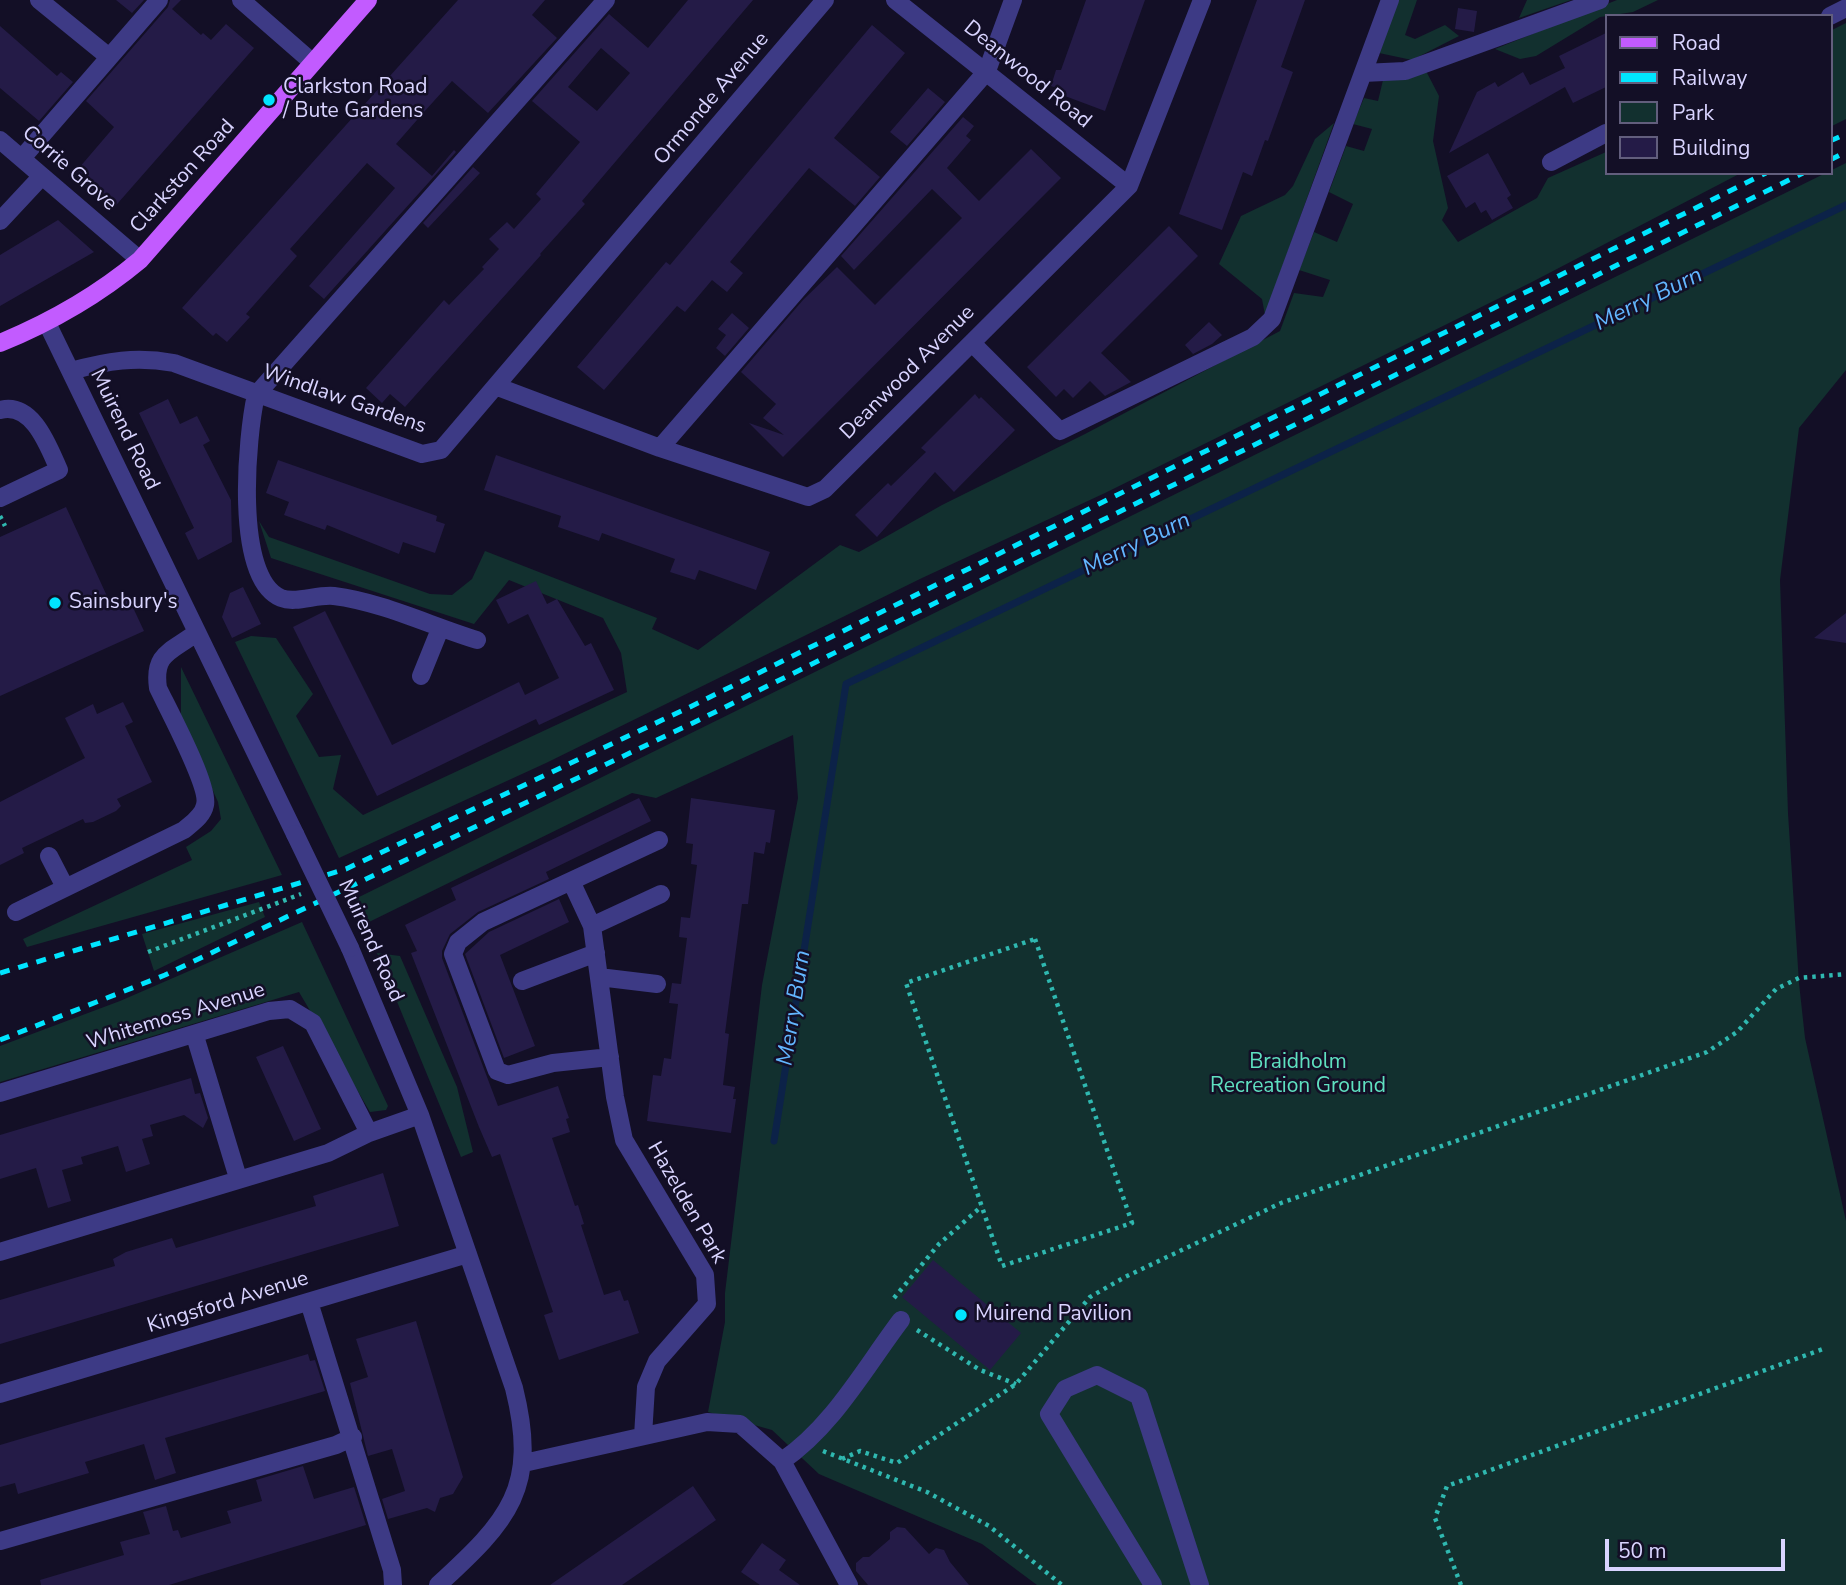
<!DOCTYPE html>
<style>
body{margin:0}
#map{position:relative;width:1846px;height:1585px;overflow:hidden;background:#130f26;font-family:"Nunito Sans",sans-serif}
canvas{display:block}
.legend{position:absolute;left:1605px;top:14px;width:228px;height:161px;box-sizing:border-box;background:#130f26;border:2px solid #625e7d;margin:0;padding:9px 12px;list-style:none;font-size:21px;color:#d9d4ff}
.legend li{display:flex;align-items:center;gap:14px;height:35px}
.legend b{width:35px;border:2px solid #625e7d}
.scale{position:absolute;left:1605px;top:1539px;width:180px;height:32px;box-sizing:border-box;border:4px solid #d9d4ff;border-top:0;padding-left:9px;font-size:21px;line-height:24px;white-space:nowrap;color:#d9d4ff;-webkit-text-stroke:5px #130f26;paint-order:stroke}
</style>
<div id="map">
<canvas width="1846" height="1585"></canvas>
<ul class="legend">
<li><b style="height:9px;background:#c25bff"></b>Road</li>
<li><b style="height:9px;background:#00e5ff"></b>Railway</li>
<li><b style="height:19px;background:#12302f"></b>Park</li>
<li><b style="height:19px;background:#241b47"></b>Building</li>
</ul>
<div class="scale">50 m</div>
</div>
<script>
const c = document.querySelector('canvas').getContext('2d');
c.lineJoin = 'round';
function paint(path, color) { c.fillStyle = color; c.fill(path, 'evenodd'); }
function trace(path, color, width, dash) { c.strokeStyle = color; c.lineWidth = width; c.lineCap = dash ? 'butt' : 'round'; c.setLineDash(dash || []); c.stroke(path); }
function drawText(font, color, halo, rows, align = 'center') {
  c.font = font + ' "Nunito Sans",sans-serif'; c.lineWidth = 5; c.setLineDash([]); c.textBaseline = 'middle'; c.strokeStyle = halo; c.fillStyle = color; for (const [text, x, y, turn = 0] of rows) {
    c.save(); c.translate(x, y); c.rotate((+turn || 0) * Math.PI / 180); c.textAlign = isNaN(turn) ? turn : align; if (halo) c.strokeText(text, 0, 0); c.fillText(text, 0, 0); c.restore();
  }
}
const green = new Path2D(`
 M1398 0H1417L1405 35 1415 39 1445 25 1459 36 1412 60 1379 53Z
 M1527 0H1571L1519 18Z
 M1617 0H1658L1633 12 1600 17 1536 56 1520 59 1495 49Z
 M1846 23V119L1830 127V31Z
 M1426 71 1439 96 1433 141 1448 208 1442 220 1458 242 1537 198 1548 178 1606 152V173H1741L1530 283 1105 493 922 578 546 763 339 858 235 642 251 636 276 638 313 694 296 716 319 757 341 755 333 789 363 815 627 692 621 653 603 618 509 580 474 624 271 558 259 521 269 537 430 594 452 595 472 579 485 551 657 618 652 629 698 650 840 545 859 552 942 505 1085 434 1280 331 1294 293 1323 297 1330 280 1299 270 1314 232 1337 242 1353 204 1329 192 1346 146 1364 151 1372 129 1353 124 1364 98 1378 101 1384 76Z
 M1334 123 1265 315 1262 299 1219 264 1241 216 1285 195 1293 186 1315 139Z
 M1846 163V370L1799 428 1780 580 1788 813 1799 983 1805 1038 1846 1221V1585H1037L982 1544 819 1474 772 1430 708 1412 725 1322V1293L762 985 798 798 793 735 656 798 632 793 367 923 355 899Z
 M181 667 282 875 27 947 23 939 192 860 186 847 211 831 221 819 218 802 181 720Z
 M259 902 265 917 154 971 142 934Z
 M302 922 388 1106 386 1110 370 1112 299 992 0 1082V1046L120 1001Z
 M377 953 400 956 457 1087 473 1152 461 1157Z`);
const stream = new Path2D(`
 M774 1141 846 684 1846 205`);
const building = new Path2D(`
 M116 0H144L132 13Z
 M170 0H181L172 9 201 35 203 33 211 40 226 24 254 48 111 211 73 175 114 127 86 101 168 7Z
 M458 0H545L532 15 557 38 488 113 452 81 424 112 396 144 432 176 454 150 456 152 324 299 309 286 395 188 367 163 290 249 297 256 246 314 250 317 227 342 216 333 213 336 182 308Z
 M688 0H753L582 201 585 204 540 254 541 255 405 407 390 394 382 403 366 388 444 300 449 305 484 269 482 267 499 249 489 239 507 222 514 229 541 199 536 194 580 142 532 101 609 14 648 48ZM601 48 630 73 597 111 568 87Z
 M1086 0H1145L1105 111 1065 96 1066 91 1051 86 1056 70H1061Z
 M1257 0H1305L1281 67 1293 72 1268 141 1265 140 1252 176 1243 172 1222 230 1179 214Z
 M1458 8 1477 11 1474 32 1455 29Z
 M872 25 905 53 834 138 880 177 855 206 809 168 730 262 743 273 727 292 712 280 685 312 677 306 604 390 577 367 666 262 670 265Z
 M0 26 57 76 61 72 73 82 39 121 0 88Z
 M1606 33V87L1573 103 1565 87 1449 153 1477 92 1495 82 1498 87 1523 72 1530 85 1565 68 1559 56Z
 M928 88 945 102 907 146 890 132Z
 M963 117 974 126 966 136 971 140 947 168 979 201 1031 149 1061 178 783 457 749 423 784 435 763 418 776 404 741 372 803 300 837 267 875 305 962 218 932 189 854 270 841 256Z
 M1488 153 1511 195 1507 198 1513 208 1492 220 1486 210 1481 213 1475 202 1466 208 1447 176Z
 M473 167 480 173 428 228 423 223Z
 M58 220 94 252 0 306V255Z
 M1169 226 1198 256 1101 353 1131 382 1105 396 1090 381 1073 398 1064 389 1056 397 1027 367Z
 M732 313 749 328 725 356 716 348 726 335 718 329Z
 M1209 322 1222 335 1212 344 1193 354 1185 345Z
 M975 394 979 399 981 397 1015 430 954 492 935 472 877 537 855 515 888 483 891 486 926 452 921 448Z
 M168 399 180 424 197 416 210 441 203 445 231 500 232 542 198 560 185 533 194 528 139 413Z
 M496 455 770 552 756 590 699 570 695 580 670 572 675 559 602 533 599 541 558 527 561 516 484 490Z
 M278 460 437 516 436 521 445 524 435 553 403 542 399 554 327 525 325 530 284 515 289 502 266 493Z
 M66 507 112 607 129 599 144 631 0 696V537Z
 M536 581 547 604 557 599 585 646 591 643 614 690 539 725 536 719 377 796 293 627 325 611 392 745 519 682 525 695 559 678 528 614 508 624 496 600Z
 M243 587 261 624 232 638 222 617 230 593Z
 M1846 613V643L1814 638Z
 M123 702 133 722 125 726 152 782 117 799 121 806 116 811 93 822 85 823 83 819 22 848 24 853 0 865V802L85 758 65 718 93 704 97 714Z
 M639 798 651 821 546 872 549 879 478 912 450 934 442 951V958L498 1106 558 1086 569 1118 566 1119 570 1132 552 1138 575 1206 578 1205 584 1224 581 1225 604 1295 620 1290 624 1301 628 1300 639 1333 559 1360 544 1315 553 1312 500 1154 492 1157 479 1127 411 953 417 951 405 925 456 900 451 888Z
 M691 798 775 810 770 843 766 842 764 854 754 852 748 904H742L725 1033 729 1034 723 1085 735 1087 733 1099H736L731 1133 647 1121 653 1075 661 1076 664 1058 671 1059 678 1004 669 1003 672 983 681 984 687 938 679 937 681 917 690 918 697 865 691 864 693 844 686 843Z
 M559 899 569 922 500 955 535 1046 504 1058 465 954 489 932Z
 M283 1046 321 1129 294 1141 256 1057Z
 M191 1078 195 1094 200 1093 208 1118 203 1128 184 1115 150 1125 153 1136 142 1139 150 1164 126 1172 118 1146 81 1157 83 1164 62 1170 71 1201 48 1208 36 1168 0 1179V1135Z
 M383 1173 399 1226 0 1344V1300L115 1266 113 1259 126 1252 172 1238 176 1248 316 1206 313 1196Z
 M933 1260 1021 1333 990 1370 902 1297Z
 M416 1321 463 1477 453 1494 440 1498 435 1512 427 1508 388 1519 382 1499 405 1491 392 1449 368 1456 350 1383 368 1377 356 1339Z
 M308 1354 310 1361 315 1360 325 1391 165 1438 176 1473 155 1480 144 1444 85 1462 89 1473 18 1494 15 1483 0 1487V1445Z
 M303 1466 314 1499 354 1487 366 1525 169 1585H41L40 1580 124 1555 120 1542 150 1534 143 1512 166 1506 173 1531 178 1530 181 1538 231 1523 227 1511 262 1501 256 1480Z
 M693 1486 716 1520 696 1534 622 1585H550Z
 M897 1527 905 1528 929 1554 936 1548 944 1550 950 1562 969 1585H868L856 1571V1563L863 1557H869L890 1539V1532Z
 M762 1543 786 1560 779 1570 800 1585H760L741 1572Z`);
const path = new Path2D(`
 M0 516 5 526
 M1035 939 1132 1223 1002 1266 906 983Z
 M148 952 301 894
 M894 1298 939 1244 982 1206
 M917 1330 980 1370 1016 1384
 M823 1451 927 1492 989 1526 1062 1585
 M842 1459 860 1451 897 1463 1016 1384 1090 1297 1125 1277 1281 1203 1707 1052 1737 1032 1776 989 1799 978 1846 974
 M1461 1585 1435 1518 1447 1486 1823 1349`);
const minor = new Path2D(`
 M39 0 109 57
 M241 0 312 62
 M895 0 1129 186
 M1830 16 1846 8
 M1363 73 1405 71 1600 0
 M0 140 140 260
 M22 158 159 0
 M1551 162 1606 133
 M0 221 42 176
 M47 323 295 834
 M972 343 1060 431 1253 337 1272 319 1390 0
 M71 371C107 361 136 356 174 363L422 454 441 450 825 0
 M498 387 660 448 808 497 825 489 1129 186 1202 0
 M0 410C33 401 49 448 59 470L0 498
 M660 448 987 71 1013 0
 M477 640C431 626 382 602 334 596 317 594 296 604 281 598 233 578 247 435 256 395L606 0
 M421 676 440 629
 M49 856 65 887
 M571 881 592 926 615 1097 624 1140 705 1275 707 1304 657 1361 646 1387 643 1436
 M16 912 184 830C192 823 203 816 205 805 210 787 168 709 158 688 153 653 171 652 196 633
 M592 926 661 894
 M350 948 420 1115 514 1388C539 1488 509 1520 438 1585
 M599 977 657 984
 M522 981 596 953
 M195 1036 238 1178
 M610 1057 553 1063 508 1075 497 1071 453 954 458 942 483 922 659 840
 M0 1093 269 1011 290 1009 313 1023 369 1133 420 1115
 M0 1252 328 1153 369 1133
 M309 1302 392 1570 393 1585
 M0 1394 468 1254
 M782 1461C833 1426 864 1369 901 1320
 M524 1463 707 1422 740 1424 782 1461 849 1585
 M0 1541 336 1445 353 1437
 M1153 1585 1049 1414 1065 1389 1097 1375 1139 1396 1200 1585`);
const major = new Path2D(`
 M0 343C51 322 97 296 140 260L368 0`);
const rail = new Path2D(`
 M1830 141 1846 134
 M1830 160 1846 152
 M0 973 346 869 692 706 1766 173
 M0 1040 165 975 699 720 1803 173`);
const minorBridge = new Path2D(`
 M295 834 350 948`);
const markers = [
 [269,100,7,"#00e5ff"],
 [55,603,7,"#00e5ff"],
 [961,1315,7,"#00e5ff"]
];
const streetNames = [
 ["Deanwood Road",1027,75,39],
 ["Ormonde Avenue",712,99,-50],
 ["Corrie Grove",69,169,41],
 ["Clarkston Road",183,177,-48],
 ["Deanwood Avenue",908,373,-45],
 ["Windlaw Gardens",344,400,19],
 ["Muirend Road",124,430,64],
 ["Muirend Road",370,941,66],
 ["Whitemoss Avenue",176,1017,-17],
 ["Hazelden Park",686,1203,60],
 ["Kingsford Avenue",228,1303,-17]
];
const poiNames = [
 ["Clarkston Road",283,88],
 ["/ Bute Gardens",283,112],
 ["Sainsbury's",69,603],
 ["Muirend Pavilion",975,1315]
];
const parkNames = [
 ["Braidholm",1298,1063],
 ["Recreation Ground",1298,1087]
];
const waterNames = [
 ["Merry Burn",1649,300,-26],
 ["Merry Burn",1137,545,-26],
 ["Merry Burn",795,1008,-81]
];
paint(green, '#12302f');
trace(stream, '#0c2248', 7);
paint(building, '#241b47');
trace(path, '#2fb8b0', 4.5, [3.5, 5]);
trace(minor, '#3d3a85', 18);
trace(major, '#c25bff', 18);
trace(rail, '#00e5ff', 5, [10, 9]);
trace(minorBridge, '#3d3a85', 18);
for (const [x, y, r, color] of markers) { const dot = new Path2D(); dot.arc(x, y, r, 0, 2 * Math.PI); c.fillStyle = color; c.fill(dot); trace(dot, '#130f26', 2.5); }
drawText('21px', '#d9d4ff', '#130f26', streetNames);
drawText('21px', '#d9d4ff', '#130f26', poiNames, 'left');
drawText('21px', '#5fe0c0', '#130f26', parkNames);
drawText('italic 23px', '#62b6ff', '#130f26', waterNames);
</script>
